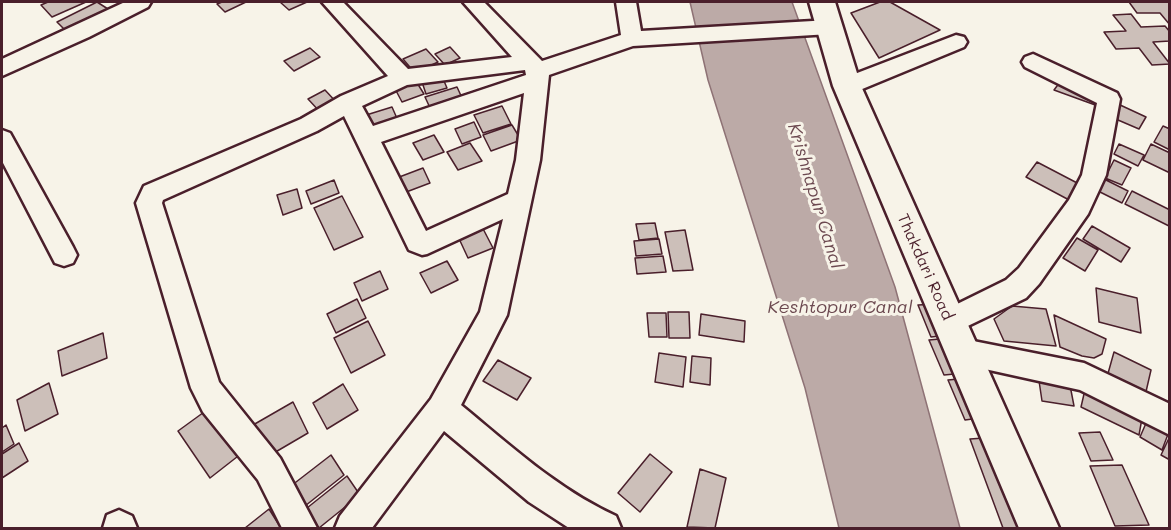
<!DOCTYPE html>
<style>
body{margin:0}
#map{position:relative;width:1171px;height:530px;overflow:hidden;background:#f7f3e8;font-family:Mali,sans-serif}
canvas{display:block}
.frame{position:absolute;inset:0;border:3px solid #4a1f2b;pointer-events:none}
</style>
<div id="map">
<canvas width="1171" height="530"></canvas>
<div class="frame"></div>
</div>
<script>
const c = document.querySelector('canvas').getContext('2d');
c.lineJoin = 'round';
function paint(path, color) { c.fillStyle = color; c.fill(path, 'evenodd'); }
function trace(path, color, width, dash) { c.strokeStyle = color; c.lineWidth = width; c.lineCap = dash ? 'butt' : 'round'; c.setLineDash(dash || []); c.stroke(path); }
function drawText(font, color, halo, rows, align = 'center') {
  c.font = font + ' Mali,sans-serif'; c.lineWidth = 6; c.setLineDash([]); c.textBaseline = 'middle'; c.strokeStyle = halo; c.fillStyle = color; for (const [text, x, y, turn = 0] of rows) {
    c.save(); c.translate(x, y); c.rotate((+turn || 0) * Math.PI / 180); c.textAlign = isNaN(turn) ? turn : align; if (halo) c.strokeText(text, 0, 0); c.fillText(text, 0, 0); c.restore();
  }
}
const water = new Path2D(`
 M690 2H792L895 287 960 528H839L805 388 708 80Z`);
const building = new Path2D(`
 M48 2H86L52 17 41 5Z
 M97 2 108 9 66 31 57 22Z
 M222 2H246L225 12 217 4Z
 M280 2H307L289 10Z
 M880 2H890L940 30 879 58 851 13Z
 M1129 2H1170V25L1160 13H1137Z
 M1131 14 1141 27 1165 26 1170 32V41L1153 42 1170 64 1152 65 1139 48 1116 49 1104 32 1126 31 1113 15Z
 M450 47 460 58 445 65 435 54Z
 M310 48 320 57 294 71 284 61Z
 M426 49 438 62 415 73 403 59Z
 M441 74 447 88 426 94 421 79Z
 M414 78 424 94 402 102 393 85Z
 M1063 78 1103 97 1098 106 1054 90Z
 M457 87 463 100 431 110 425 97Z
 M325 90 338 104 321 113 308 99Z
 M1118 104 1146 117 1139 129 1111 117Z
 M502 106 511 124 483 133 474 115Z
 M392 107 399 123 370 133 363 116Z
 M474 122 481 137 462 144 455 129Z
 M512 125 521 140 491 151 483 135Z
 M1163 126 1170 129V150L1154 142Z
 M434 135 444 152 423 160 413 143Z
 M470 143 482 161 458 170 447 152Z
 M1119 144 1144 155 1138 166 1114 154Z
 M1151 144 1170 153V173L1143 160Z
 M1114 160 1131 168 1122 185 1105 178Z
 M1037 162 1081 185 1071 201 1026 177Z
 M423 168 430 183 401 194 394 179Z
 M1104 179 1128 191 1122 203 1098 191Z
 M334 180 339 193 311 204 306 191Z
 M297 189 302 208 283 215 277 195Z
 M1132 191 1170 210 1169 226 1125 204Z
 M342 196 363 237 334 250 314 208Z
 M479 221 493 248 468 258 455 230Z
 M655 223 658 238 639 240 636 224Z
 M1092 226 1130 248 1121 262 1083 239Z
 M685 230 693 270 673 271 665 232Z
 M1077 238 1098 250 1085 271 1063 258Z
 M659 239 662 254 636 256 634 241Z
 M663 256 666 272 637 274 635 258Z
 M447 261 458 280 431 293 420 273Z
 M380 271 388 289 362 301 354 283Z
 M1096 288 1137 298 1141 333 1099 322Z
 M357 299 366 318 336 333 327 314Z
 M936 304 949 335 931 337 918 305Z
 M1012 306 1046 309 1056 346 1004 341 994 319Z
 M668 312H689L690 338H669Z
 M647 313H666L667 337H649Z
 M701 314 745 321 744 342 699 335Z
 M1054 315 1106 339 1102 354 1094 358 1082 356 1060 347Z
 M368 321 385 355 351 373 334 338Z
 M103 333 107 358 62 376 58 351Z
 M950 338 965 373 944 375 929 340Z
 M1114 352 1151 370 1145 396 1107 377Z
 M659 353 686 357 683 387 655 382Z
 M692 356 711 358 710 385 690 382Z
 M498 360 531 378 517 400 483 381Z
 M1038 374 1069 380 1074 406 1042 401Z
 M969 378 987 417 965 420 948 380Z
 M1087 381 1144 407 1139 435 1081 407Z
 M49 383 58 414 25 431 17 400Z
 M343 384 358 410 327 429 313 403Z
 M293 402 308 433 267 457 253 425Z
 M211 407 242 453 210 478 178 431Z
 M1150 414 1170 429 1162 450 1140 437Z
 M6 425 14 444 2 452V428Z
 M1100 432 1113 460 1091 461 1079 433Z
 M1170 436V460L1161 455Z
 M998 437 1034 528H1003L970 439Z
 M19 443 28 461 2 478V454Z
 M650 454 672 472 640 512 618 493Z
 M331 455 344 475 300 510 287 489Z
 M1122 465 1149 525 1115 526 1090 466Z
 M700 469 726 478 715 528 687 527Z
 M347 476 360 495 319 528H313L302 512Z
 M269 509 281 528H245Z`);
const street = new Path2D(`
 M125 2H151L148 7 89 37 2 76V59Z
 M322 2H343L408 69 512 57 463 2H484L542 61 621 35 616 2H636L641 31 830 20 837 22 841 27 837 32 830 34 633 46 549 75 540 160 507 315 461 405C510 445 557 489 616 516L621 528H569L529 502 444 431 372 528H335L340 516 431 399 480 312 503 219 427 254 422 255 409 250 344 116 317 131 163 200 162 203 219 382 280 458 317 528H282L258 480 203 412 191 388 136 203 144 186 301 119 341 96 388 76ZM525 70 526 75 373 126 362 106 407 85ZM524 93 516 160 508 194 426 231 381 142Z
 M956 35 964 37 967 42 964 47 855 92 847 94 839 92 836 86 839 80Z
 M1033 54 1117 93 1120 99 1106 175 1088 214 1039 284 1026 298 949 335 939 331 935 322 939 313 1006 280 1019 268 1069 200 1082 175 1097 103 1025 67 1022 62 1025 57Z
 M2 130 10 133 73 247 77 255 73 263 64 266 55 263 2 161Z
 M963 339 1084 363 1170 404V435L1080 390 953 362 948 352 953 342Z
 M119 510 132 516 137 528H103L107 515Z`);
const secondary = new Path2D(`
 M809 2H835L861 86 1059 528H1019L833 86Z`);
const streetNames = [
 ["Thakdari Road",925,267,66]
];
const waterNames = [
 ["Krishnapur Canal",815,196,73],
 ["Keshtopur Canal",840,307]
];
paint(water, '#bcaaa7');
trace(water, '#8e7275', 1.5);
paint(building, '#ccbfb9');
trace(building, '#4a1f2b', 1.5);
trace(street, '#4a1f2b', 5);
trace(secondary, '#4a1f2b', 5);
paint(street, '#f7f3e8');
paint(secondary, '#f7f3e8');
drawText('16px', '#4a1f2b', '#f7f3e8', streetNames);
drawText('italic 18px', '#6c4950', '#f7f3e8', waterNames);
</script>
